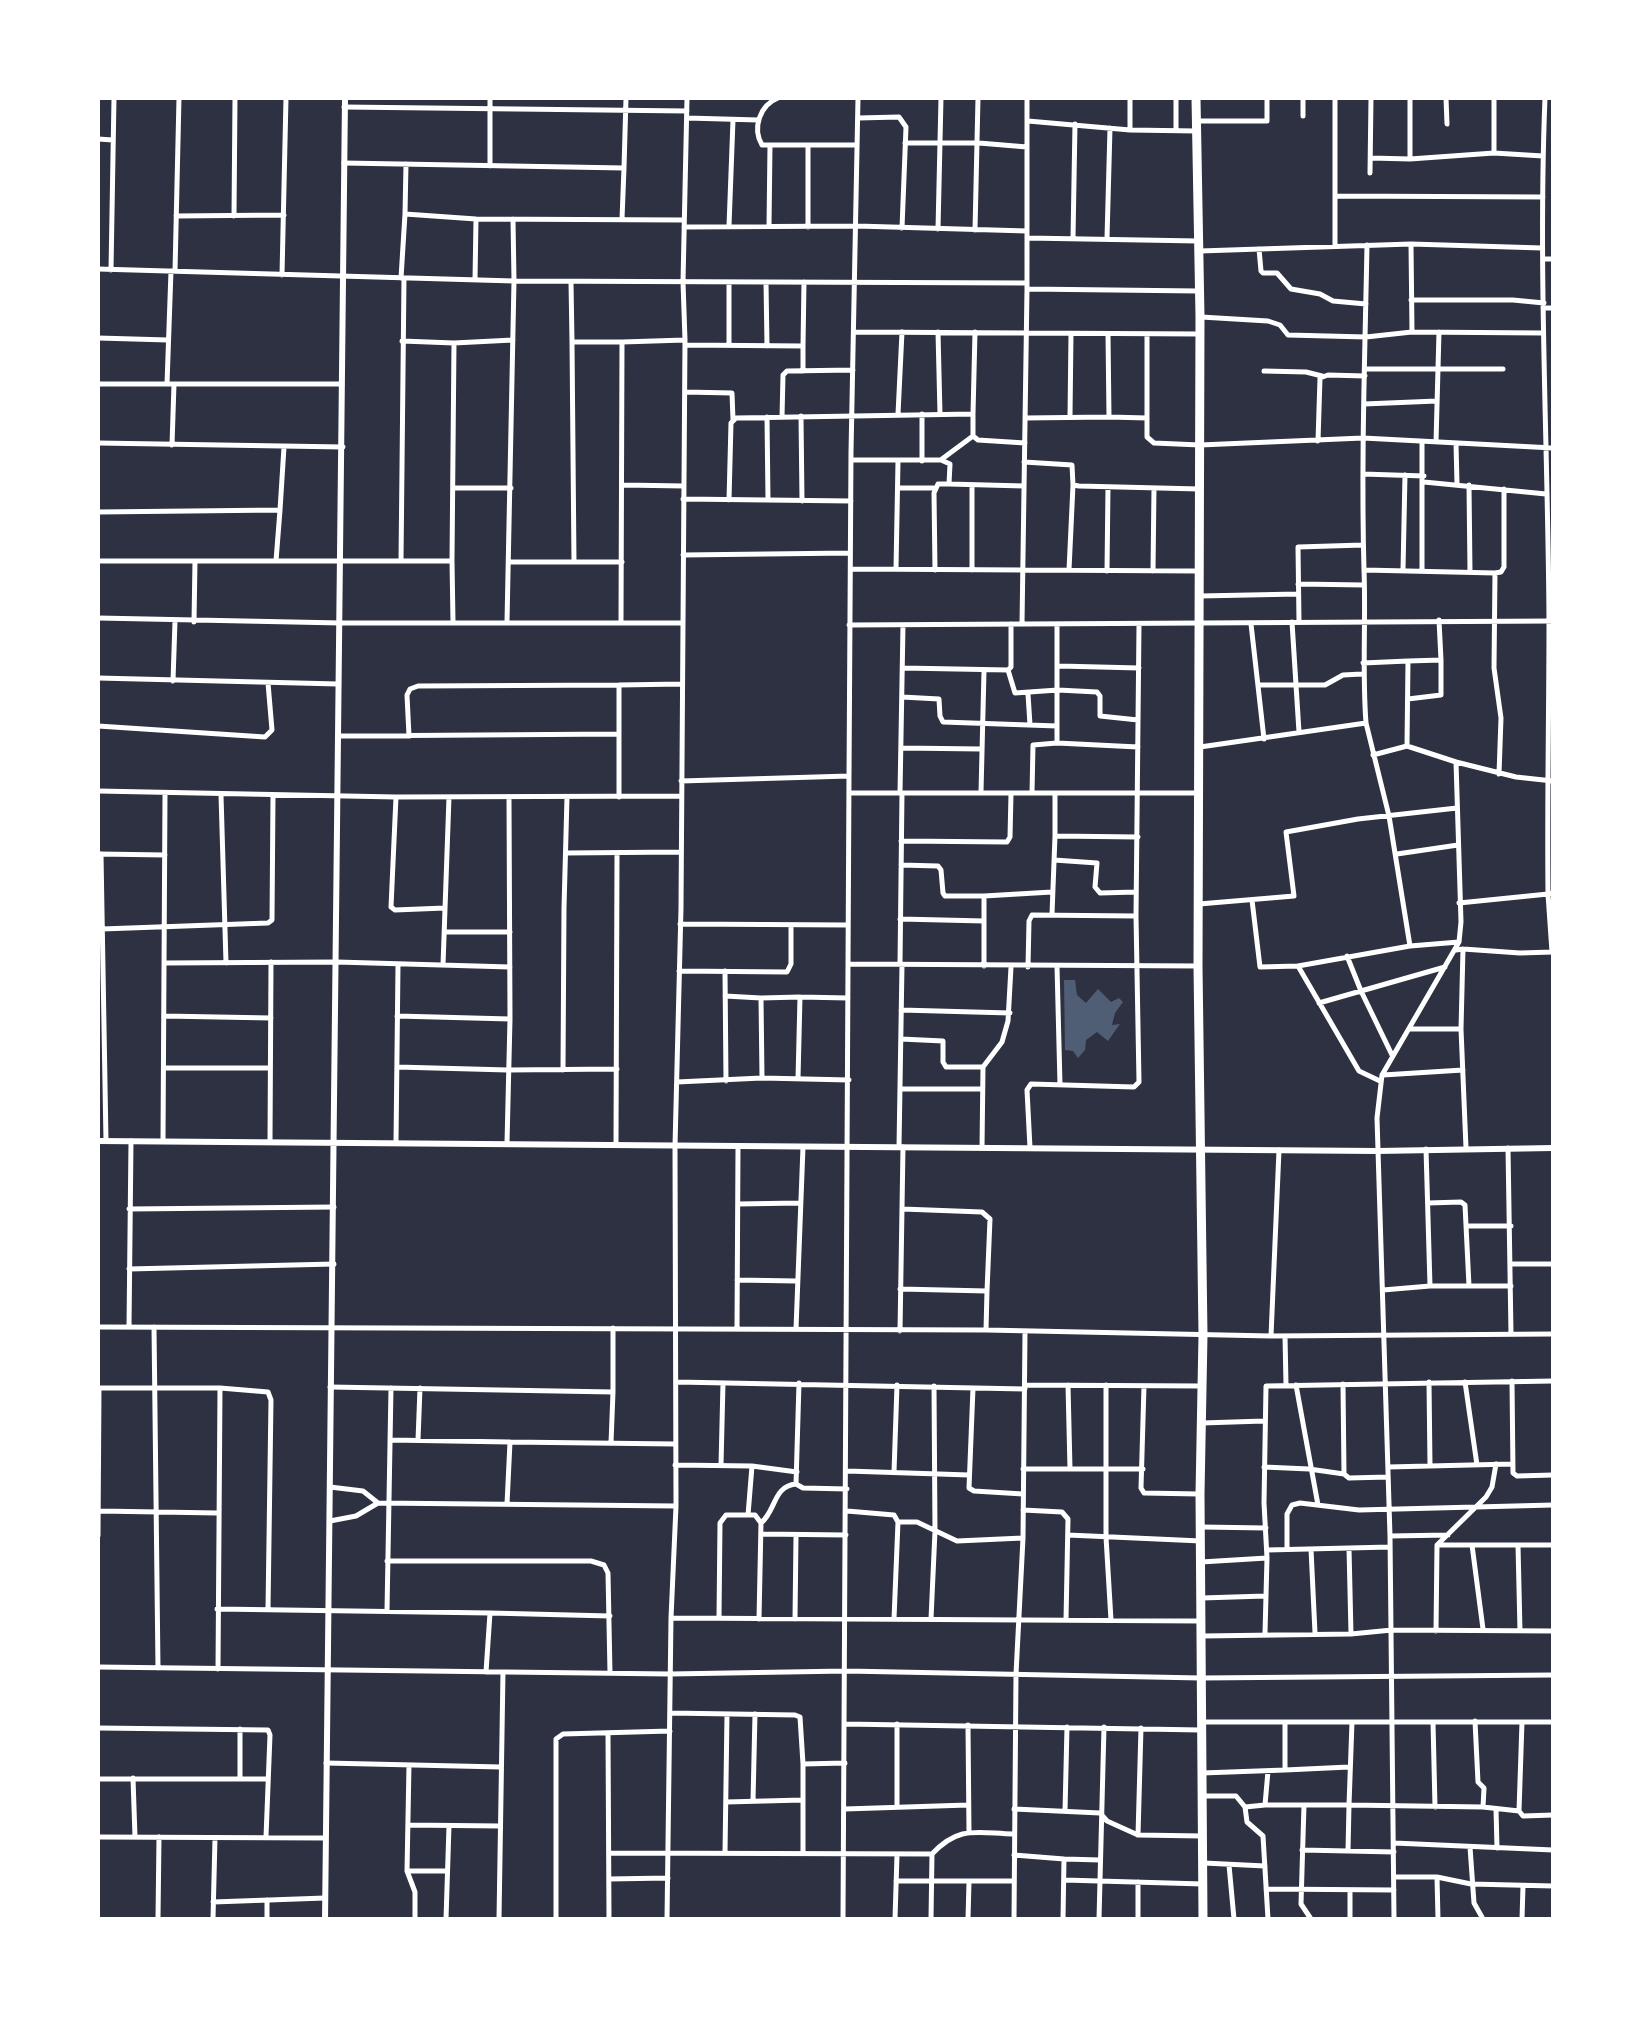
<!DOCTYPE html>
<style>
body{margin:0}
#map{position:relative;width:1651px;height:2017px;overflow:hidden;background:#2d3142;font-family:"IBM Plex Sans",sans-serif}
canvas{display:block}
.frame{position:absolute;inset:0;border:100px solid #fff;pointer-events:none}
</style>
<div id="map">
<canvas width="1651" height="2017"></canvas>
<div class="frame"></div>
</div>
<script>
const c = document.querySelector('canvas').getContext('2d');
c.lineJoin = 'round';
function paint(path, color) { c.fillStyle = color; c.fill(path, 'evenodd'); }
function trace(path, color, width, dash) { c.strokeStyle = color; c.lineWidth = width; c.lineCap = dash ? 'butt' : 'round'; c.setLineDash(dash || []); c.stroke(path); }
const water = new Path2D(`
 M1064 980H1075L1077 995 1086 1003 1098 989 1111 1002 1119 998 1123 1002 1115 1013 1112 1025 1120 1024 1108 1041 1097 1032 1086 1040 1085 1050 1078 1058 1073 1051 1065 1050Z`);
const minor = new Path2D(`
 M778 98C760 105 752 128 762 145H857
 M1130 98V130
 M1303 98V116
 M1335 98V196
 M1410 98V159
 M1446 98 1447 124
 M344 107 687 111
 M687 118 758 120
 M858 118 899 117 906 127 902 228
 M1028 121 1130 130 1196 131
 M1196 121H1267V98
 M1176 130V98
 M98 139 113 140
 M905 143H979L1027 147
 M1494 153V98
 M1371 158 1410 159 1494 153 1543 156
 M344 163 624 168 626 98
 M406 164 405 214 476 219 684 220
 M490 166V98
 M1370 173 1371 98
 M176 216 284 215
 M234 216 235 98
 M622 219 624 168
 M729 226 733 120
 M769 226 770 145
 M684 227 857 226 1027 231
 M808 227V145
 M938 229 941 98
 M975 230 978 98
 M1027 238 1198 241
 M1073 238 1075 124
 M1107 238 1110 128
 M1411 244 1412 332
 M1335 246V196L1543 197
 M1259 249 1261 271 1263 273H1277L1291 289 1320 294 1333 301 1366 304
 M1200 251 1411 244 1542 248
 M1543 259H1553
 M98 269 514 281 1027 283
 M111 270 114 98
 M175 271 179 98
 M282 275 286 98
 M401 278 405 214
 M475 280 476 219
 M571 282 572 342H622
 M766 282 767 346
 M1027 289 1198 291
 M1411 300H1513L1544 303
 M1543 308H1553
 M1201 317 1268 321 1280 325 1288 335 1366 337 1412 332 1543 333
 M854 332 1200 334
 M938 332 940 414
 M1147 334V437L1154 443 1200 445 1363 438 1553 448
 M98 338 168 340
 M402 341 454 343
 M572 342 574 562
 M685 345 803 346 804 282
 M729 345V282
 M803 346V371
 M1365 369H1503
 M1264 371 1306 372 1322 376
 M98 384H342
 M167 384 171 271
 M685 392 732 393 733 420
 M1364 404 1437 401
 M898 414 902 332
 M922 414V461
 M973 414 975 332
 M801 416 802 501
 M1070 416 1071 334
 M767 417 768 500
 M782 417 783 375 787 371 853 370
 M1109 417 1147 418
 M1025 418 1109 417 1108 334
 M1318 441 1320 378 1328 375 1365 376
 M1436 442 1439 332
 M98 443 343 447
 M1456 443 1457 484
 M172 445 174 384
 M942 459 973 436
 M852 460H941L950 464 949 484 1024 486
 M1024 462 1072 465 1073 485 1079 486 1199 489
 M1363 474 1424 476
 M1424 482 1546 494
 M623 485 684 486
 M1469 485 1470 572
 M454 488H511
 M898 488H935
 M683 499 851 501
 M729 500 731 423 736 418 973 414V436L978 440 1025 443
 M280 510 284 447
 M98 512 280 510 276 561
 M683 555 850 553
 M98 561H452L454 343 513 340
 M401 561 404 278
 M452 561 453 622
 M509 562H622
 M851 569 1199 571
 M896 569 898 461
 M1422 569V442
 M935 570 934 493 938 484H949
 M972 570V485
 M1069 570 1073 485
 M1364 570 1495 573 1494 668 1501 718 1499 774
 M1403 570 1405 475
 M1107 571 1108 487
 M1153 571 1154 488
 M1495 573 1501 572 1504 567V489
 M1298 584 1364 585
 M1200 596 1298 594
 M98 618 341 623H683
 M621 621 622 342 685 340
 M194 622 195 561
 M507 622 514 281 513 219
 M1292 622 1299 732
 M1299 622 1298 547 1363 545
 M1022 624 1027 289V98
 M1057 624V743L1138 747
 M1251 624 1264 739
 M849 625 1553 621
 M1408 661 1441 660 1439 620
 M1363 663 1408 661 1407 746
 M1059 666 1139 668
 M903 668 1008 670 1011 667V624
 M1008 670 1015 693 1058 690 1097 692 1100 696V716L1138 720
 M98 678 338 684
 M173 681 175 621
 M619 685 682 684
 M1258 685H1325L1343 675 1362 674
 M1028 694 1030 725
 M902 697 939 699 940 716 943 722 1057 726
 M1408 699 1441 695V660
 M1366 723 1389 816 1410 946 1459 942 1382 1075 1377 1118 1390 1536 1394 1919
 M98 726 265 737 272 730 268 683
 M619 734V797
 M338 736 619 734V685L418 686 410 689 407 695 409 736
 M1200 747 1366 723C1362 672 1366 621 1364 570 1361 462 1365 353 1367 245
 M901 748 981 749
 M1373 755 1407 746 1456 762 1461 922 1459 942
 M1456 762 1516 777 1553 781
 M849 776 851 452 858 98
 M681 781 849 776 843 1919
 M98 791 396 797 681 796
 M981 792 984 671
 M850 793H1197
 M900 793 903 625
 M1032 793 1033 745 1057 743
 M1055 793V836L1138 837
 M221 795 226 963
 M396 797 391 907 395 910 445 908
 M901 841 1007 842 1010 837 1011 794
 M566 853 681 852
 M99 854 165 855
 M101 854 106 1141
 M1397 854 1458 845
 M1054 860 1097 863 1095 887 1100 893 1136 892
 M901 865 938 866 941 870 943 893 945 896H984
 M1252 900 1260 967 1298 966 1359 1071 1380 1081
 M1459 903 1548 894C1547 802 1549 711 1549 620 1548 446 1538 272 1545 98
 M1199 904 1294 896 1286 832 1358 819 1457 808
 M1052 914 1055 836
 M900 919 984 921V896L1052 892
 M680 924 848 925
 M102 929 268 923 272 920 273 796
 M446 932H510
 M1463 949 1520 953 1553 952
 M1456 950 1463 949 1461 1029 1466 1148
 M1552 952 1548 894 1553 893
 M1347 956 1361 991 1392 1055
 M164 963 337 962 510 967
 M848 964 1198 966
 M900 964 902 793
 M443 965 449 797
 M984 966V921
 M1057 966 1060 1085
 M1298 966 1410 946
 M1028 967 1029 921 1032 915 1136 916 1139 625
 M679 971 787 972 791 964V925
 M725 971 726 1081
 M725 996 761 998
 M1319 1003 1445 967
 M901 1010 1010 1013
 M164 1016 271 1018
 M397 1016 510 1019
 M1409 1029H1461
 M901 1039 943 1041V1062L946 1067H983
 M397 1067 508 1070 617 1069
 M164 1068H270
 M563 1070 564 908 567 797
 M1383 1075 1463 1070
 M762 1078 761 998 800 997
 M798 1079 800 997 848 998
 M677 1082 762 1078 849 1080
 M900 1089H981
 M163 1141 165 795
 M270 1142 271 962
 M396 1142 398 965
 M507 1143 510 1019 509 798
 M616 1145 617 854
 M899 1147 902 965
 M982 1148 983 1067 1002 1042 1008 1021 1011 967
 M1030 1148 1027 1090 1031 1084 1134 1087 1139 1082 1136 916
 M1508 1148 1511 1334
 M1428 1203 1461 1202 1465 1205 1469 1286
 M738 1204 799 1203
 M129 1209 334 1207
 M902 1209 982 1212 990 1219 987 1291
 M1467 1226H1511
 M1511 1264H1553
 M129 1269 334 1264
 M737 1280 796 1281
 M1430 1286H1511
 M900 1289 987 1291 986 1330
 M1383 1290 1430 1286 1426 1149
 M98 1327 986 1330 1271 1336 1553 1334
 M129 1327 131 1141
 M154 1327 158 1668
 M737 1329 738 1147
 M796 1329 803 1147
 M900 1331 903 1147
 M1271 1336 1279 1150
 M1285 1336 1286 1385
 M1512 1381 1513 1473 1517 1476 1553 1475
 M677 1382 1025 1389
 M1429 1382 1430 1466
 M1465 1382 1477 1465
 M799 1383 796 1484 803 1488 847 1489
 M1343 1384 1344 1474 1349 1478 1388 1477
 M1025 1385 1201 1386
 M1068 1385 1070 1469
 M1106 1385V1537L1111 1620
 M1296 1385 1318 1505
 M1144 1386 1141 1488 1144 1493 1199 1494
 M330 1387 613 1392V1328
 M98 1388H220L268 1392 271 1400 268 1609
 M973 1388 969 1488 974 1491 1023 1494
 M1202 1423 1264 1421
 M390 1440 510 1442
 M418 1440 420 1388
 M611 1443 613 1392
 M675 1465 752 1466 797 1472
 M721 1465 723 1383
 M1264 1467 1309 1469 1344 1474
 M1388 1467 1512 1464
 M1023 1469H1143
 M847 1471 969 1475
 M894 1472 897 1385
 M330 1487 363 1491 378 1503
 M507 1504 510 1442 675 1444
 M1023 1510 1062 1512 1068 1519 1066 1620
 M99 1511 217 1513
 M847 1511 894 1515 898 1522 894 1619
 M748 1515 752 1466
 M330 1521 356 1516 378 1503 676 1506
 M898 1522H917L957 1541 1023 1538
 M761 1523C776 1511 773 1486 796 1484
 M1201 1527 1266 1528
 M761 1534 846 1535
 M1068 1535 1201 1541
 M98 1536 99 1388
 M1390 1536 1448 1535
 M1438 1545H1553
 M1472 1545 1483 1629
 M1518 1545 1520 1631
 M1349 1548 1351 1634
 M1287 1549V1514L1292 1505 1300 1503 1359 1510 1553 1505
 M1311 1549 1315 1633
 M1267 1550 1390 1547
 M387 1561H591L604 1565 608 1573 610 1673
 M1201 1562 1267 1558
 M1202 1598 1265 1596
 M217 1609 490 1613
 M387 1611 391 1388
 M671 1618 1201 1621
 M719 1618 720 1523 726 1515H755L761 1523 759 1619
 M795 1619 796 1536
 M931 1619 935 1531 934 1386
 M1436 1631 1437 1545 1486 1497 1492 1487 1496 1464
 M1265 1633 1267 1558 1264 1503 1266 1386 1553 1381
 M1202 1636 1351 1634 1392 1630 1553 1631
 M98 1667 670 1674 846 1671 1201 1678 1553 1675
 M218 1669 220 1388
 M486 1672 490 1613 610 1616
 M670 1713 795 1715 800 1717 803 1764V1853
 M1475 1721 1478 1782 1484 1788 1483 1807
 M1202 1722H1553
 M1285 1722V1770L1349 1767
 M1352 1722 1349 1805 1483 1807 1519 1811
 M1433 1722 1435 1807
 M1522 1722 1519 1811 1523 1816 1553 1815
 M845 1724 1201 1730
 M968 1725 969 1833
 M98 1728 268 1730 270 1735 266 1837
 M1141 1728 1138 1835 1202 1836
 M240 1729V1779
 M608 1733 609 1919
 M326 1763 501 1767
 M803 1764 845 1763
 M409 1765 407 1871 415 1892V1919
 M1268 1771 1265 1805H1349L1348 1851
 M1202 1773 1285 1770
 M133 1778 135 1837
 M98 1779H268
 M1201 1796H1236L1245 1807 1247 1822 1263 1836 1268 1919
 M753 1801 755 1714
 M726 1802 803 1800
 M1304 1805 1301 1904 1311 1919
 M897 1807V1724
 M1245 1807 1265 1805
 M845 1809 968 1805
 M1014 1809 1100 1813 1107 1821 1138 1835
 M1496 1809 1497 1848
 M1065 1811 1067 1727
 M408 1825 500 1826
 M98 1837 325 1838
 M1394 1843 1553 1850
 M1470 1847 1474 1903 1483 1919
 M1302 1850 1394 1852
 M609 1853 932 1854
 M725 1853 727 1714
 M1014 1855 1064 1859 1063 1919
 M1064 1859 1100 1860
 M1204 1863 1265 1866
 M1229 1865 1234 1919
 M407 1871H446
 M1394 1877H1437L1471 1884 1553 1886
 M1437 1877 1438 1919
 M609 1879 668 1878
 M1064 1880 1203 1884
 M896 1881H1013
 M1266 1889 1394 1890
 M213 1902 325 1898
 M158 1919 159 1837
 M213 1919 215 1838
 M267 1919V1900
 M446 1919 449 1826
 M499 1919 503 1672
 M556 1919V1739L563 1734 670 1731
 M667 1919 671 1618 676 1506 675 1146 681 908 685 340 683 282 687 98
 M895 1919 897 1855
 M931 1919 932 1854C959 1825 977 1833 1013 1834
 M968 1919 969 1882
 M1014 1919 1016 1674 1023 1538 1025 1332
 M1099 1919 1104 1727
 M1138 1919V1882
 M1350 1919V1890
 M1522 1919 1523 1886`);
const tertiary = new Path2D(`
 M98 1141 1377 1151 1553 1148
 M325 1919 345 98`);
const trunk = new Path2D(`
 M1196 98 1200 317 1198 966 1203 1335 1200 1494 1203 1919`);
paint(water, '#4f5d75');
trace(minor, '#fff', 5);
trace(tertiary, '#fff', 6);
trace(trunk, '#fff', 9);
</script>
